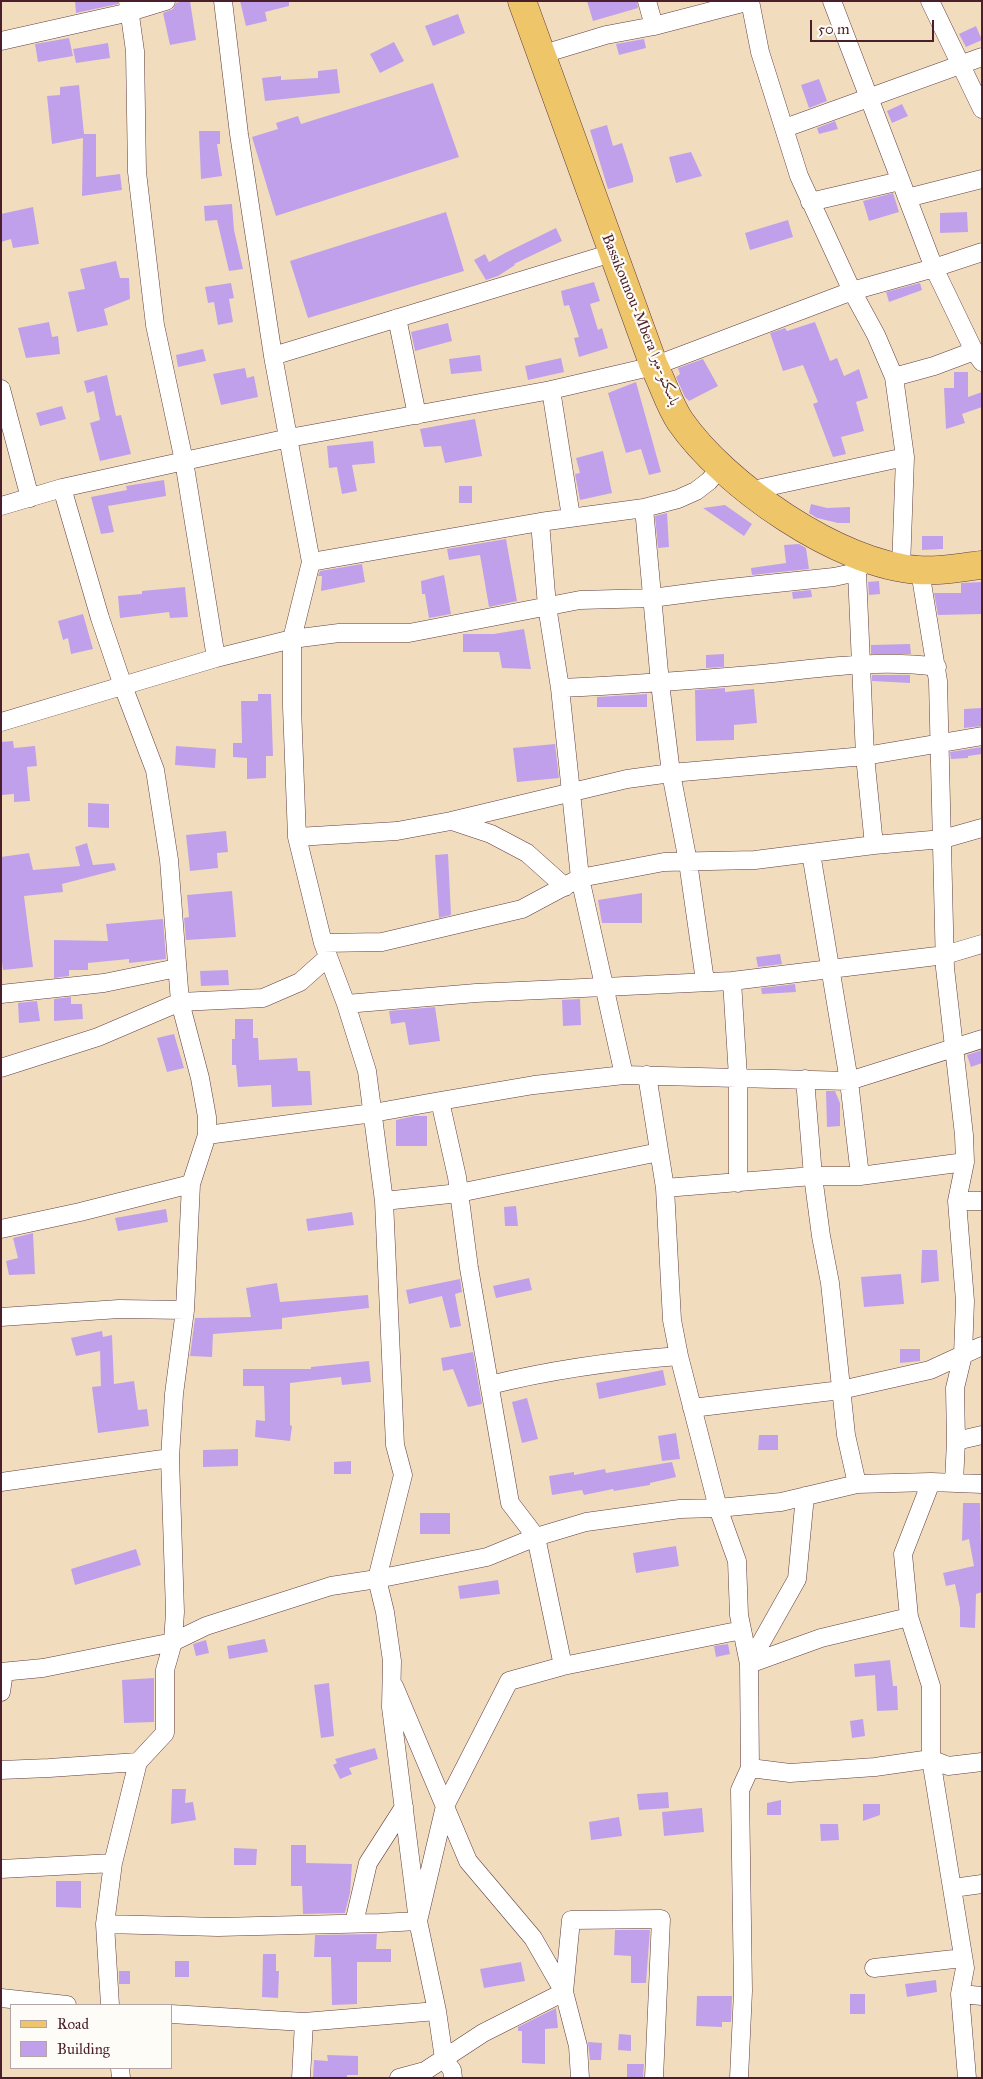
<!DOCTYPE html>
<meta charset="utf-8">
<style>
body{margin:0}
#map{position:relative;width:983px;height:2079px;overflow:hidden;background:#f1ddbd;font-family:"IM FELL Great Primer",serif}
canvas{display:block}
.frame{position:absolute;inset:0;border:2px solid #4a1f2b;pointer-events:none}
.legend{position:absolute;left:10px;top:2004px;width:162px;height:65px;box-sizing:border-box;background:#fdfcf7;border:1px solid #b5a4a5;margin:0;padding:6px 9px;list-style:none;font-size:15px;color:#4a1f2b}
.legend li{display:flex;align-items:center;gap:10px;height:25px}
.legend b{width:25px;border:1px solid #b5a4a5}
.scale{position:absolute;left:810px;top:20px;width:124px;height:22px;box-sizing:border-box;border:2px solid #4a1f2b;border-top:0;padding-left:6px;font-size:15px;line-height:18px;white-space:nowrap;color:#4a1f2b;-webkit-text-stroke:4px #fdfcf7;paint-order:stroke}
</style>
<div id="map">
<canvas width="983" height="2079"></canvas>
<div class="frame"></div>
<ul class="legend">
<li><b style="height:6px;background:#eec569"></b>Road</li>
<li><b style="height:14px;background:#c1a0eb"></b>Building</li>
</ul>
<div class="scale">50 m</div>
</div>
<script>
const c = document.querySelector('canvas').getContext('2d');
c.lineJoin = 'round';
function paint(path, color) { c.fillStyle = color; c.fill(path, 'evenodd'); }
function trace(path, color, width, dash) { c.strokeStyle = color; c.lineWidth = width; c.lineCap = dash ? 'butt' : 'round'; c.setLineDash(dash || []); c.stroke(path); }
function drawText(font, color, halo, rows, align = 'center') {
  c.font = font + ' "IM FELL Great Primer",Amiri,serif'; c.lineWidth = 4.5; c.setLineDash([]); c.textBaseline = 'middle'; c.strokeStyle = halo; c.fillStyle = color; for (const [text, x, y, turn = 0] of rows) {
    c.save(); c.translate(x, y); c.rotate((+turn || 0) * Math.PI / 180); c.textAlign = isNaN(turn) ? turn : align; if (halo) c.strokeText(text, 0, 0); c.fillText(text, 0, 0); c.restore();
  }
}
const building = new Path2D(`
 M75 1H118V4L76 13Z
 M183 1H190L196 40 170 45 163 13 173 9 176 3Z
 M240 1H289V6L265 12 267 21 246 26Z
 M587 1H637L638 8 593 21Z
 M458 14 465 33 433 46 425 26Z
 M976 26 982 40 966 47 959 34Z
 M69 38 73 56 38 62 35 44Z
 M644 39 646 48 619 55 616 44Z
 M394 42 404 61 380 73 370 54Z
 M108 43 110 58 76 63 73 49Z
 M337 69 340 93 265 101 262 78 281 76V80L318 78V71Z
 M819 79 827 101 809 108 801 85Z
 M433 83 459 157 276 216 252 137 278 129 276 123 298 116 301 124Z
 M79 85 84 134H96V177L120 174 122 190 82 196 83 138 52 144 47 96 60 95V87Z
 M902 104 908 116 892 123 887 111Z
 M835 121 838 129 819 134 817 128Z
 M607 125 613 146 622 143 633 177V182L608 189 590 130Z
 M199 131H220V144H217L222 176 201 179Z
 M691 152 702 176 676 183 669 157Z
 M893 193 899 212 869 221 863 201Z
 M232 204 234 230 243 269 229 271 217 220 205 221 204 206Z
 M33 207 39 244 13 248 11 239 1 242V214Z
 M446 212 464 271 308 318 290 261Z
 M967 212 968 232 940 233V213Z
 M788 220 793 237 750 250 745 233Z
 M556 228 562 241 514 264 515 265 498 276 486 280 474 260 485 254 489 262 505 253Z
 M116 261 120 278H129L130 299 104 309 108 325 77 332 68 292 85 289 80 269Z
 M594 282 600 301 590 304 598 330 602 328 608 348 579 357 574 338 579 337 569 305 564 306 561 291Z
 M231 283 234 298 229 299 233 322 218 325 214 302 208 303 205 287Z
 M920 283 922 290 889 302 886 292Z
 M49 322 52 337 58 336 60 354 26 358 18 328Z
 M815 322 830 361 837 358 844 376 859 369 868 398 856 402 864 431 841 437 846 454 833 457 813 404 818 402 803 365 783 371 770 333 785 328 787 331Z
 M448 323 452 341 415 351 411 332Z
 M203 349 206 361 178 367 176 355Z
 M480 355 482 371 451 374 449 359Z
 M561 358 564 372 528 380 525 366Z
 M703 359 718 386 689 401 685 397 676 377 680 374 678 368Z
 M245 368 247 378 254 376 258 397 221 405 213 374Z
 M954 372H968V397L982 392V407L962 414 965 423 946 429 944 388H954Z
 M107 375 116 416 121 415 131 454 100 461 90 423 100 420 94 391 87 393 84 381Z
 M636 382 661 472 649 475 641 449 626 453 608 393Z
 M62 406 66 419 40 426 36 413Z
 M475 419 482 456 445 463 441 446 424 447 420 429Z
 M373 441 375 463 352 465 357 491 342 494 337 467 329 468 327 446Z
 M603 451 612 493 580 500 575 474 580 473 576 458Z
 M164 480 166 496 108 506 114 532 101 534 91 497 127 490 126 486Z
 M459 486H472V503H459Z
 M811 504 827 508 850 507V523H838L817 518 809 513Z
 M725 505 752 524 744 536 703 508Z
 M667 513 669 547 658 548 655 516Z
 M922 536H943V549L922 550Z
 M506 539 517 601 489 607 480 555 449 560 447 549Z
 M799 544 806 548 809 569 752 575 751 568 786 563 784 545Z
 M362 564 365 582 321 591 322 576H318L320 571Z
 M444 575 451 614 429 618 425 594H422L421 581Z
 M879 581 880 594 869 595 868 582Z
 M982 582V614L938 615 934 593H961V583Z
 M185 587 188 617 170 618 169 612 120 618 118 596 142 594V591Z
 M811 590 812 597 793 599 792 592Z
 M83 614 93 649 71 654 68 638 63 640 58 621Z
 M524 629 531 669 502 668 499 652H463V634H494Z
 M910 644 911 654H871V645Z
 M724 654V667L706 668V655Z
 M872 675H910V683L872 681Z
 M725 688V692L754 689 757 723 734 725V740L696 741 695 690Z
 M258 694H271L273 756H266V778L247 779V758L233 757V743H242L241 701H258Z
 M647 694V707H597V697Z
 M982 708V726L964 728V709Z
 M13 741 14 748 35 746 37 766 27 767 30 801 14 802V794L2 795 1 742Z
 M555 744 559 778 517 782 513 748Z
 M176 746 216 749 215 768 175 765Z
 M982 747V754L968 756V758L951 759 950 752Z
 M88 803 109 804V828L88 827Z
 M226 831 228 852 217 853 218 868 190 871 186 835Z
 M87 843 93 865 114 863 116 870 62 884 63 892 24 896 33 967 3 970 1 954V857L29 853 33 870 80 866 75 847Z
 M448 854 451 915 439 918 435 855Z
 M232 891 236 937 186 940 184 918 189 917 187 895Z
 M642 893V923H602L598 900Z
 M163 919 166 959 129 963V959L88 963V970H69V976L54 978V940L108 941 106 924Z
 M780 954 782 964 758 967 756 957Z
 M228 970 229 985 201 986 200 971Z
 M795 984 796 992 762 994 761 988Z
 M71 997V1004H82L83 1019 54 1021V999Z
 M580 999 581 1025 563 1026 562 1000Z
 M37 1001 40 1021 19 1023 18 1003Z
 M435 1007 440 1041 409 1045 405 1022 391 1024 389 1011Z
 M235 1019H253V1038H258L259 1060 297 1058 298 1071H310L312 1105 272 1107 271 1085 238 1087 236 1065H232V1039H235Z
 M174 1034 184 1068 167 1072 157 1038Z
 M982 1050V1063L971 1067 967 1055Z
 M826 1091H835L840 1103V1126L827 1127Z
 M414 1116H427V1146H396V1120Z
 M516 1206 518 1226H505L504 1207Z
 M166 1209 168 1222 118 1231 115 1218Z
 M352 1212 354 1225 308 1231 306 1219Z
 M33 1233 35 1274 9 1275 6 1261 18 1258 13 1238Z
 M922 1250H937L939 1281 921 1283Z
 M901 1274 904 1304 864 1307 861 1277Z
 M529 1278 532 1290 496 1298 493 1286Z
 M460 1279 462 1292 455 1294 461 1326 450 1328 442 1296 409 1304 406 1290Z
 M277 1283 280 1302 368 1295 369 1308 282 1318V1329L213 1334 212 1357 190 1356 195 1318 251 1317 246 1288Z
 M102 1331 103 1337 112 1335 114 1384 134 1381 138 1410 147 1409 149 1426 98 1433 92 1387 101 1386 100 1351 76 1356 71 1338Z
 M900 1349H920V1361L900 1363Z
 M473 1352 482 1404 468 1407 453 1369 443 1371 441 1358Z
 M369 1361 371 1382 342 1385 341 1377 290 1383V1425L292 1426 290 1441 255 1437 256 1420 265 1421 264 1386H243V1369H311V1367Z
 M663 1370 666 1385 599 1399 596 1383Z
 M527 1398 538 1439 522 1443 512 1402Z
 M676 1433 680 1459 662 1461 658 1436Z
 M759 1435H778V1450H758Z
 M238 1449V1466L203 1467V1450Z
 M351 1461V1474H334V1462Z
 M672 1462 676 1477 650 1483V1485L614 1491 613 1489 584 1495 582 1490 552 1495 549 1476 574 1472V1475L605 1469 606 1473Z
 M963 1503H980L982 1592 976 1594 975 1628 960 1627V1608L955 1584 946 1586 943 1573 974 1566 969 1539 962 1541Z
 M420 1513H450V1534H420Z
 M676 1546 679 1566 636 1573 633 1553Z
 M136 1549 141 1565 75 1585 71 1569Z
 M498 1580 500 1594 460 1599 458 1586Z
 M265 1639 268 1652 229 1659 227 1646Z
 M206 1640 209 1653 196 1656 193 1644Z
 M728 1644 730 1654 716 1657 714 1646Z
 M890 1660 893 1686H897L898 1710 877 1711 875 1675 855 1677 854 1664Z
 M154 1678V1722L124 1723 122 1680Z
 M329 1683 334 1736 321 1738 314 1685Z
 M863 1719 865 1736 852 1738 850 1721Z
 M375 1748 378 1759 349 1768 352 1774 340 1779 333 1765 337 1763 335 1759Z
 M172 1789H186L185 1803 193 1802 196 1820 171 1824Z
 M668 1792 669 1808 639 1810 637 1794Z
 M781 1800V1815H767V1803Z
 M863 1804H880V1815L863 1821Z
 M702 1808 704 1832 664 1836 662 1812Z
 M619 1817 622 1836 591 1840 589 1822Z
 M820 1824H838L839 1840 821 1841Z
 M291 1845H306V1863L352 1864 350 1893 345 1913 303 1914 302 1886H291Z
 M234 1848 257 1849 256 1865H234Z
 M56 1881H81V1908L56 1907Z
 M615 1930H650L646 1983H631V1956L614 1955Z
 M377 1934 376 1949H391V1962H357V2004L332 2005 331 1957H314L315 1935Z
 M263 1954H276V1971H279L278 1998 262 1997Z
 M175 1961H189V1977H175Z
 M521 1962 525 1981 484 1988 480 1969Z
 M119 1971H130V1984H119Z
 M936 1980 937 1992 907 1997 905 1984Z
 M850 1994H865V2014H850Z
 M697 1996H732L731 2022H722V2027L696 2026Z
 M556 2008 558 2028 545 2029V2064L522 2063V2031H518V2027Z
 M619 2034 631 2035V2051L618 2050Z
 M588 2042 602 2043 601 2060H590Z
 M327 2055 358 2056V2075H347V2078L313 2077 314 2060 328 2061Z
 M627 2064H644L643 2078H627Z`);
const minor = new Path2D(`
 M128 1 135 51 137 172 155 325 184 461 216 658
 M223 1 239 134 273 356 311 562 292 639V707L297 837 323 943 346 1004 367 1071 384 1201 395 1445 403 1475 377 1579 385 1612 392 1661 391 1707 418 1921 437 2011 444 2059 452 2070 453 2078
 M647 1 654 26
 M750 1 760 52 799 176 852 291 876 335 894 377 905 457 901 568
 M832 1 934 268 974 351 982 362
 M930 1 982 109
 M1 41 130 12 166 1
 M540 55 606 35 654 26 750 1
 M785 128 982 57
 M907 198 982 179
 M810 202 900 181
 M397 318 417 415
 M273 356 612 253
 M894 377 934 366 974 351
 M1 389 30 498
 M551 390 571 517
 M62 488 100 618 123 686 155 770 169 860 180 1002 200 1078 207 1117V1135L191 1184 185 1310 174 1394 170 1458 175 1612 173 1642 165 1670V1733L138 1762 113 1863 105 1924 110 2005
 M748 491 905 457
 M1 506 62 488 289 438 551 390 654 366 852 291 934 268 982 252
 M644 508 660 683 671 773 688 862 705 981
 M540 522 547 606 560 688 580 878 624 1075
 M311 562 540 522 644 508 678 499 696 491 709 481 720 468
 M920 571 938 681 945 968 964 1135 965 1162 957 1201 965 1301 963 1355 955 1388 956 1441 954 1482
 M857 572 865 756 874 845
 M560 688C627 685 694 680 762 674 820 668 879 659 937 667
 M1 722 216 658 292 639 339 633H409L580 600 652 598 720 589 834 577 857 572 866 559
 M452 821 491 834 527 853 565 887
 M297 837 397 831 451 821 627 779 671 773 865 756 982 736
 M811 853 849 1081 860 1176
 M323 943 382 942 522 909 580 878 664 862 755 860 874 845 943 839 982 828
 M732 981 738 1077V1183
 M1 994 104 983 177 968
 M346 1004 476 993 732 981 945 955 982 944
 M1 1068 98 1037 180 1002 263 998 300 982 327 958
 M647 1075 665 1188 672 1320 679 1356 718 1508 737 1561 739 1615 749 1664 750 1768 740 1790 743 1991 739 2078
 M805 1079 813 1176 821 1236 830 1283 846 1435 857 1484
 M440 1101 534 1085 624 1075 849 1081 982 1039
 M207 1135 373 1113 440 1101 457 1177 469 1268 510 1503 536 1537 563 1666
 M665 1188 813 1176H860L965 1162
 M384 1201 459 1193 659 1152
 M957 1201H982
 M1 1229 80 1212 191 1184
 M1 1317 119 1309 185 1310
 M490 1385C554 1369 613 1361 679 1356
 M692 1408 841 1390 930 1370 982 1346
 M956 1441 982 1435
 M1 1482 170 1458
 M931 1482 903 1554 909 1617 931 1686V1759L965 1968 960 1994 967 2078
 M749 1664 797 1579 805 1496
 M749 1664 821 1638 909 1617
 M1 1672 43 1668 173 1642 206 1626 331 1586 377 1579 487 1557 536 1537 586 1522 680 1509 718 1508 781 1502 857 1484 931 1482 982 1484
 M394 1686 468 1861 533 1938 564 1992 571 1920 661 1919 654 2078
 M1 1692 4 1672
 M750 1768 790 1773 875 1767 931 1759 948 1766 982 1762
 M1 1770 49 1768 138 1762
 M1 1869 113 1863
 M953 1888 982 1884
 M354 1923 368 1863 404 1807
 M105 1924 218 1927 380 1923 418 1921 445 1806 509 1681 563 1666 742 1630
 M874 1968 963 1958
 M960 1994 982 1996
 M1 1998 67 2005
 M171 2014 304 2022 437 2011
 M120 2068 121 2078
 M301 2078 304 2022
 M399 2078 425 2071 483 2033 564 1992 578 2046 580 2078`);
const primary = new Path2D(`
 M522 1 654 366C663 383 669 405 680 421 724 485 839 565 918 570 938 572 961 567 982 565`);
const streetNames = [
 ["Bassikounou-Mbera باسكنو-مبرا",640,320,68]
];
paint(building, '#c1a0eb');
trace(minor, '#633c41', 19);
trace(primary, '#633c41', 29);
trace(minor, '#fff', 18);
trace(primary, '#eec569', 28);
drawText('15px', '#4a1f2b', '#fdfcf7', streetNames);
</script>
